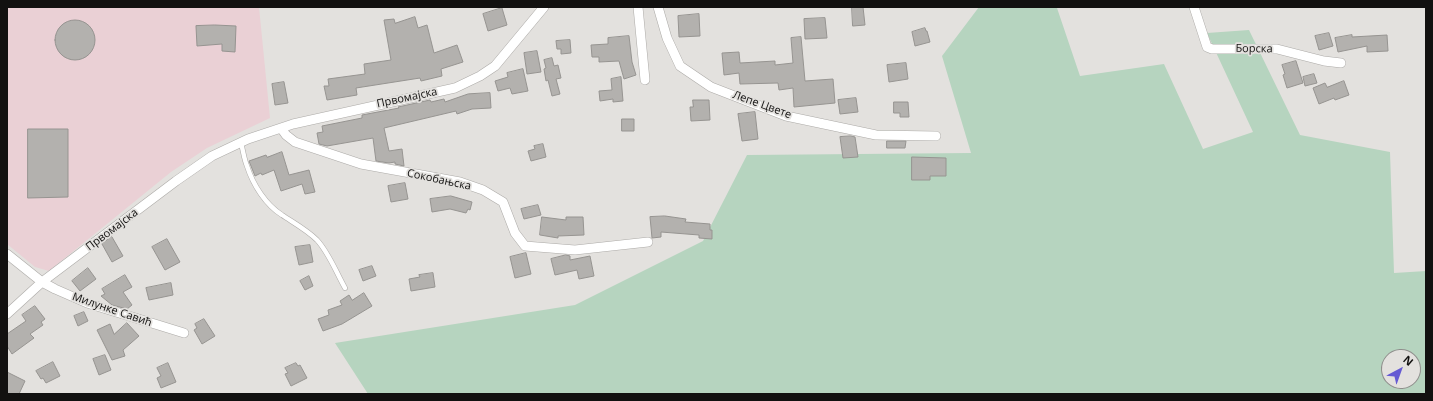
<!DOCTYPE html>
<meta charset="utf-8">
<style>
body{margin:0}
#map{position:relative;width:1433px;height:401px;overflow:hidden;background:#e3e1de;font-family:"Open Sans",sans-serif}
canvas{display:block}
.frame{position:absolute;inset:0;border:8px solid #121110;pointer-events:none}
.north{position:absolute;left:1381px;top:349px;width:40px;height:40px;box-sizing:border-box;background:#e3e1de;border:1px solid #8f8e8c;border-radius:50%;rotate:41deg;font-size:11px;font-weight:700;line-height:16px;text-align:center;color:#121110}
.north::after{content:'';display:block;margin:auto;width:14px;height:18px;background:#655ad3;clip-path:polygon(50% 0,100% 100%,50% 72%,0 100%)}
</style>
<div id="map">
<canvas width="1433" height="401"></canvas>
<div class="frame"></div>
<div class="north">N</div>
</div>
<script>
const c = document.querySelector('canvas').getContext('2d');
c.lineJoin = 'round';
function paint(path, color) { c.fillStyle = color; c.fill(path, 'evenodd'); }
function trace(path, color, width, dash) { c.strokeStyle = color; c.lineWidth = width; c.lineCap = dash ? 'butt' : 'round'; c.setLineDash(dash || []); c.stroke(path); }
function drawText(font, color, halo, rows, align = 'center') {
  c.font = font + ' "Open Sans",sans-serif'; c.lineWidth = 3.5; c.setLineDash([]); c.textBaseline = 'middle'; c.strokeStyle = halo; c.fillStyle = color; for (const [text, x, y, turn = 0] of rows) {
    c.save(); c.translate(x, y); c.rotate((+turn || 0) * Math.PI / 180); c.textAlign = isNaN(turn) ? turn : align; if (halo) c.strokeText(text, 0, 0); c.fillText(text, 0, 0); c.restore();
  }
}
const medical = new Path2D(`
 M7 7H259L270 118 207 148 171 172 49 271 35 267 7 244Z`);
const green = new Path2D(`
 M979 7 1057 8 1080 76 1164 64 1203 149 1253 132 1207 33 1249 30 1300 135 1390 152 1394 273 1426 271V394H368L335 343 575 305 703 241 747 155 971 153 942 56ZM1389 357H1413V381H1389Z`);
const building = new Path2D(`
 M852 7H863L865 25 853 26Z
 M502 8 507 25 488 31 483 14Z
 M699 14 700 36 679 37 678 16Z
 M415 17 418 28 427 25 434 53 457 45 463 62 441 69 442 76 421 81 420 78 356 88 357 95 327 100 324 86H329L328 79 365 74 364 64 391 60 384 20 394 19 395 23Z
 M825 18 827 38 805 39 804 19Z
 M55 40a20 20 0 1 1 40 0a20 20 0 1 1-40 0Z
 M215 25 236 26 235 52 222 51V44L197 46 196 26Z
 M925 28 926 31H927L930 42 915 46 912 32Z
 M1329 33 1333 46 1319 50 1315 36Z
 M1352 35V37L1387 35 1388 51 1367 52V46L1338 52 1335 38Z
 M629 36 632 62 636 75 624 79 619 61 599 62V57H592L591 45 608 44V38Z
 M801 37 805 81 833 79 835 103 794 107 793 88 779 90 778 83 740 84 739 73 724 75 722 53 739 52 740 63 775 61V65L793 63 791 38Z
 M570 40 571 53 561 54V49H557L556 41Z
 M537 51 541 72 527 74 524 53Z
 M552 58 554 66 558 65 561 78 556 79 560 94 552 96 548 80 546 81 544 69 546 68 544 60Z
 M1296 61 1303 83 1287 88 1283 75 1285 74 1282 65Z
 M906 63 908 79 889 82 887 65Z
 M523 69 528 91 512 94 510 88 498 91 495 81 508 77 507 73Z
 M1314 74 1317 83 1305 86 1303 77Z
 M621 77 623 101 613 102V99L600 101 599 91 612 90 611 79Z
 M1344 81 1349 95 1335 100 1334 98 1319 104 1313 88 1325 83 1327 87Z
 M284 82 288 103 275 105 272 84Z
 M490 93 491 108 472 109 457 114 456 111 384 128 389 151 402 149 404 166 395 164V162L389 163 376 161 373 138 327 146 319 144 317 133 323 132 322 126 362 118V115L399 108 398 107 430 100 431 102 444 99 445 102 468 94Z
 M856 98 858 112 840 114 838 100Z
 M693 100H709L710 120 691 121 690 107H693Z
 M894 102H908L909 117H900V113H894Z
 M755 112 758 139 742 141 738 114Z
 M622 119H634V131H622Z
 M28 129H68V197L28 198Z
 M851 136 855 137 858 157 843 158 840 137Z
 M887 141H906L905 148H887Z
 M543 144 546 157 531 161 528 151 535 149 534 146Z
 M282 152 289 175 309 170 315 192 305 194 302 184 281 191 274 170 262 175 261 173 255 176 249 161 266 155 267 157Z
 M912 157 946 158V176H930V180H912Z
 M405 183 408 199 391 202 388 186Z
 M451 196 472 202 470 210 468 209 466 213 450 209 432 212 430 199Z
 M538 205 541 215 524 219 521 209Z
 M665 216 686 219 685 222 710 224V230H712V239L699 238V235L661 232V237L652 238 650 217Z
 M542 217 566 220V217H583L584 235 558 236V238L540 235Z
 M112 237 123 256 112 262 102 244Z
 M167 239 180 262 165 270 152 247Z
 M310 245 313 262 299 265 295 247Z
 M526 253 531 274 515 278 510 257Z
 M566 255 570 256V260L590 256 594 276 579 279 577 270 555 275 551 259Z
 M372 266 376 276 363 281 359 270Z
 M88 268 96 279 80 291 72 281Z
 M433 273 435 287 411 291 409 279 420 277 419 275Z
 M125 275 132 287 123 292 132 305 127 309 112 305 101 296 105 294 102 289Z
 M309 276 313 286 305 290 300 281Z
 M171 283 173 295 149 300 146 288Z
 M364 293 372 306 342 324 323 331 318 319 329 315 328 310 342 305 340 301 349 295 352 300Z
 M35 306 45 319 41 322 43 325 30 334 34 338 12 354 7 346V334L26 321 22 315Z
 M84 312 88 321 78 326 74 316Z
 M204 319 215 336 202 344 194 330 197 328 195 324Z
 M127 323 139 336 123 350 125 356 112 360 97 330 110 324 114 334Z
 M105 355 111 370 99 375 93 359Z
 M53 362 60 376 46 383 43 378 41 379 36 371Z
 M168 363 176 382 161 388 157 378 161 376 157 368Z
 M296 363 298 366 300 365 307 378 291 386 285 374 288 373 285 368Z
 M7 372 25 381 19 394H7Z`);
const lane = new Path2D(`
 M241 143C243 150 244 159 247 166 253 185 266 205 282 215 294 223 307 230 317 240 329 253 336 272 345 288`);
const street = new Path2D(`
 M638 7 645 80
 M658 7 667 38 680 66 711 87 786 116 876 135 936 136
 M1194 7 1207 47 1212 49H1277L1324 61 1341 63
 M281 128 286 135 295 142 361 164 460 182 483 190 503 202 515 233 525 246 575 250 648 242
 M7 254 42 282 55 289 87 303 184 333
 M7 314 42 282 176 181 212 156 248 139 293 124 455 88 480 76 495 66 544 7`);
const streetNames = [
 ["Борска",1254,49,1],
 ["Првомајска",407,98,-12],
 ["Лепе Цвете",762,105,20],
 ["Сокобањска",439,180,12],
 ["Првомајска",112,230,-37],
 ["Милунке Савић",112,310,19]
];
paint(medical, '#ead0d5');
paint(green, '#b6d4bf');
paint(building, '#b3b1ae');
trace(building, '#969491', 1);
trace(lane, '#acaaa7', 5.5);
trace(street, '#acaaa7', 10);
trace(lane, '#fff', 4.5);
trace(street, '#fff', 9);
drawText('11px', '#121110', '#e3e1de', streetNames);
</script>
